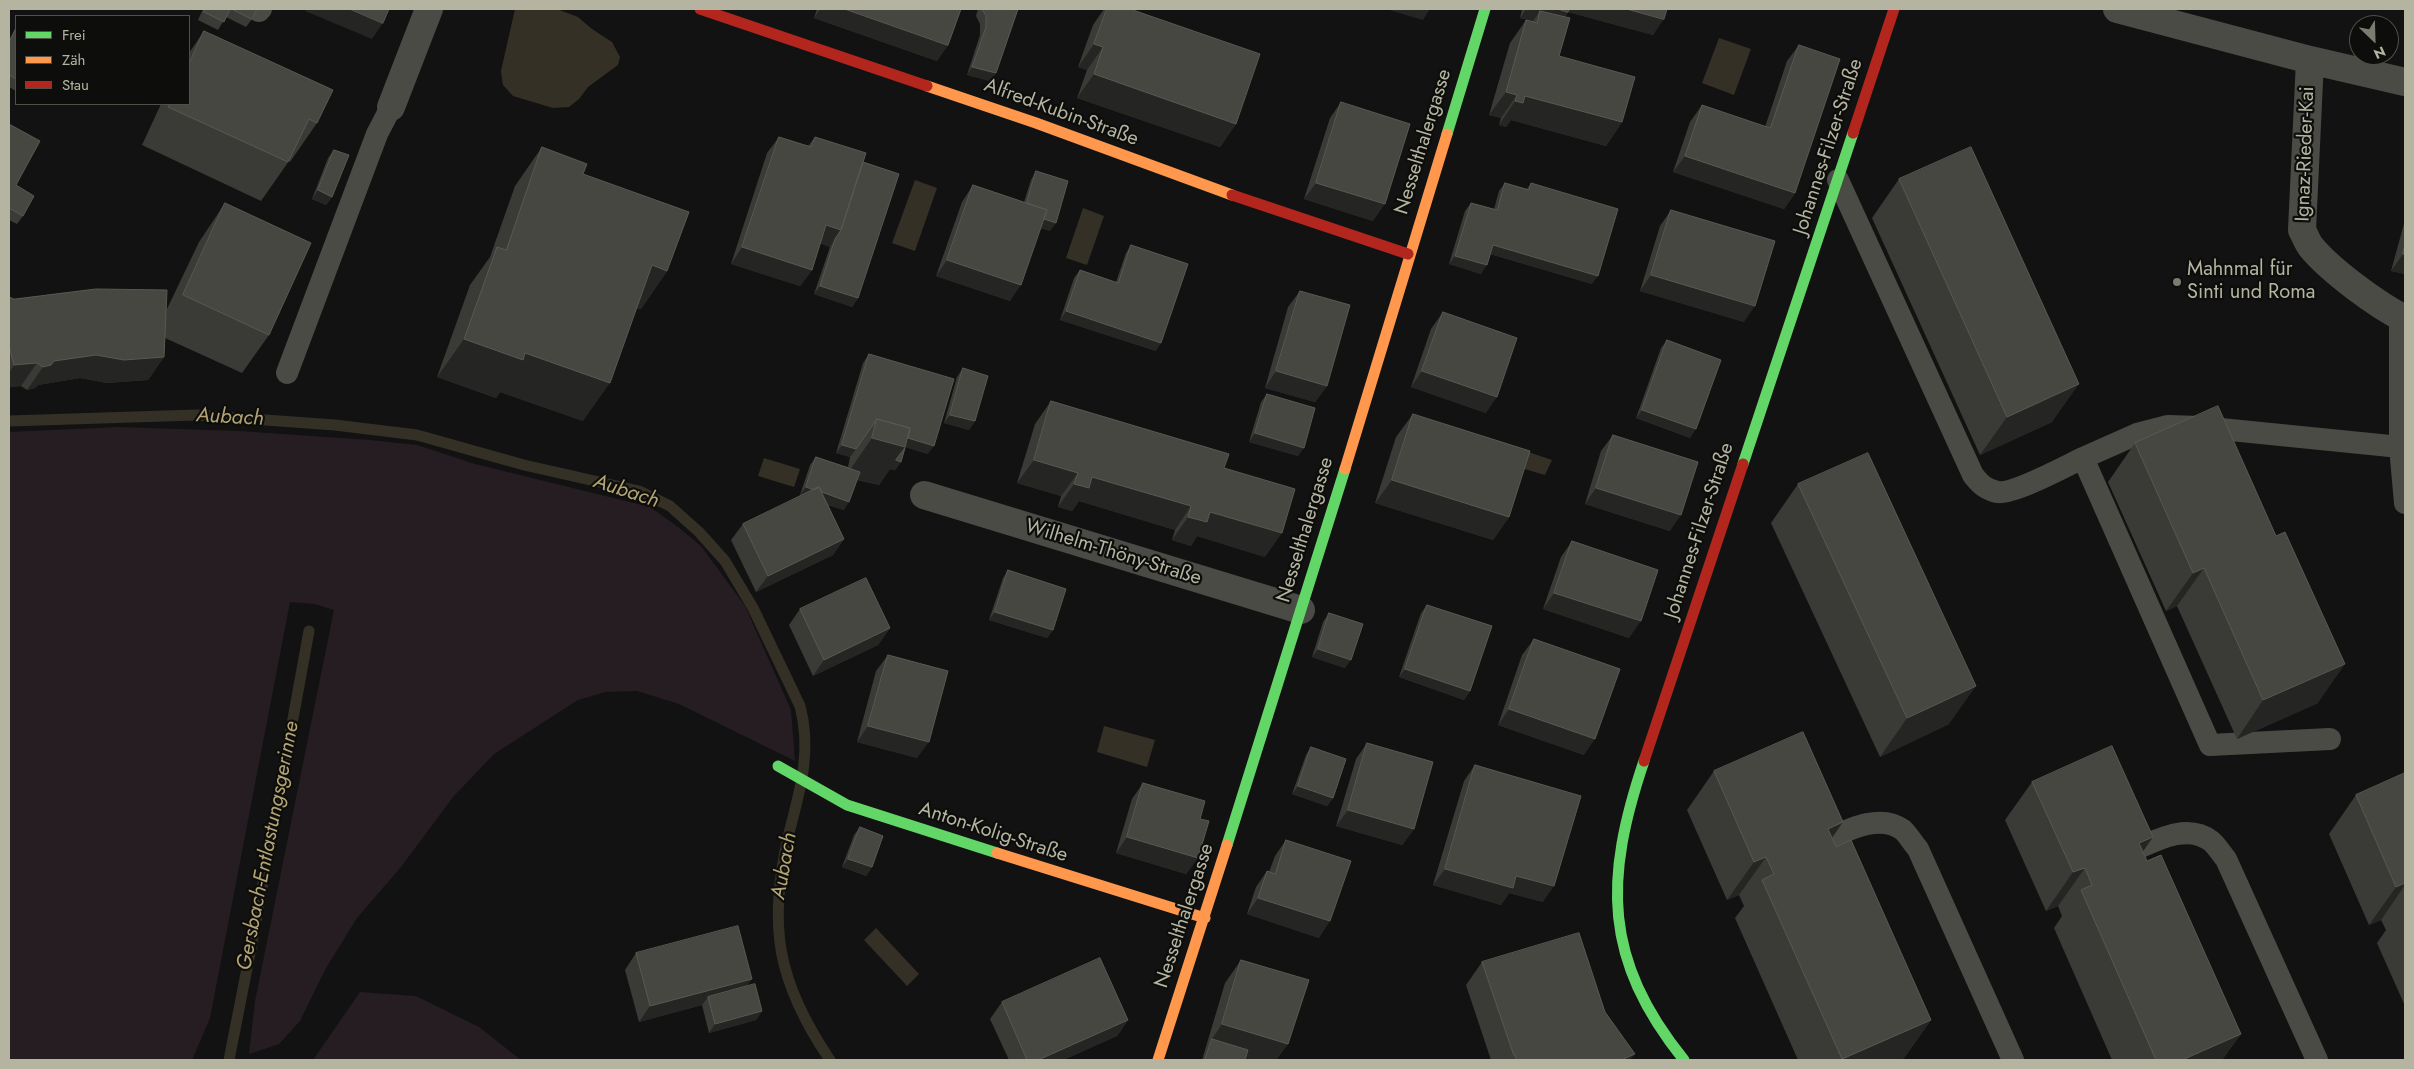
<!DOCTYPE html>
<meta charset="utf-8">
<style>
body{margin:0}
#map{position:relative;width:2414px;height:1069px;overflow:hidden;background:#121212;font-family:Jost,sans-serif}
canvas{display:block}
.frame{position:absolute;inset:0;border:10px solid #b5b4a1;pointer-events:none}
.legend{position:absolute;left:15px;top:15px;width:175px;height:90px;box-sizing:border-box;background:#0d0e0c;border:1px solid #505048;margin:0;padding:6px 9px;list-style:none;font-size:15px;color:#b5b4a1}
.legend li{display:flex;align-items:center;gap:10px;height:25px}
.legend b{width:25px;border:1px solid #505048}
.north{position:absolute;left:2349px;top:15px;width:50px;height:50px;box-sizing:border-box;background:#0d0e0c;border:1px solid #505048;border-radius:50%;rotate:156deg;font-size:14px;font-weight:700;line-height:20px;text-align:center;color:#b5b4a1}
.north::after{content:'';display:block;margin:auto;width:18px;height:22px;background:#7c7b6f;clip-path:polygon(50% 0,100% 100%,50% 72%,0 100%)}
</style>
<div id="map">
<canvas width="2414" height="1069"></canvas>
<div class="frame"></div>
<ul class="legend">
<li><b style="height:6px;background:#63d668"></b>Frei</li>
<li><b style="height:6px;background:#ff974d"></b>Zäh</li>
<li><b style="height:6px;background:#b3261e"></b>Stau</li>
</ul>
<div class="north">N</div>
</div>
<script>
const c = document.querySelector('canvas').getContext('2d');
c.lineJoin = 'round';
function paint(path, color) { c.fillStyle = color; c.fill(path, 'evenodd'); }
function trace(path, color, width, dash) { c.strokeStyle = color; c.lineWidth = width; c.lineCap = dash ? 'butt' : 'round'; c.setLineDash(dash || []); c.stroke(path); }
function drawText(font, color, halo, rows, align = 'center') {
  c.font = font + ' Jost,sans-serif'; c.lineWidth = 4.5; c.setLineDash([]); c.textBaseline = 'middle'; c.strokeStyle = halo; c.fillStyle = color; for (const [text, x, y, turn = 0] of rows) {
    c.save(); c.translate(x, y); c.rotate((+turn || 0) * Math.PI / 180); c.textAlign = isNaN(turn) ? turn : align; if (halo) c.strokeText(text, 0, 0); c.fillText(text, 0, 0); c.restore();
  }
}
const green = new Path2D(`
 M119 427 239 431 370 440 417 445 475 464 650 507 678 527 701 546 745 606 791 710 795 761 679 704 637 691 605 692 578 700 494 754 453 797 401 867 357 918 326 968 300 1021 279 1044 249 1054 255 1001 334 610 315 604 290 602 210 1018 192 1060H9V432Z
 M360 992 416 996 479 1027 521 1060H313Z`);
const water = new Path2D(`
 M515 9H557L578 17 592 29 612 42 620 57 618 65 588 87 579 99 569 107 553 108 513 96 503 85 501 71Z
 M1719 38 1751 49 1734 95 1702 83Z
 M915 180 937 188 915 251 892 243Z
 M1083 208 1104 216 1087 265 1066 258Z
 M1513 447 1552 460 1545 475 1507 464Z
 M764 458 800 469 794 487 758 476Z
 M1104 726 1155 740 1147 767 1097 752Z
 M876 928 919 974 907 986 864 940Z`);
const stream = new Path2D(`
 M9 421 196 415 335 425 417 435 524 465 639 491 670 506 699 532 725 561 753 608 800 706C812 750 800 791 789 833 767 925 777 982 830 1060
 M229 1060 251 948 309 631`);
const lane = new Path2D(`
 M259 11 261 9
 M1838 180 1973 475C1980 484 1985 489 1997 492 2013 495 2066 466 2083 458
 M2400 316V447L2405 503
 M287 373 377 134 391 107
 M2330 739 2210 745 2083 458 2137 434 2168 426 2201 427 2400 447
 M1816 844C1841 834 1877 811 1903 830 1908 835 1913 843 1918 849L2013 1060
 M2125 854C2150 844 2185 821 2211 841 2216 845 2221 853 2226 859L2317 1060`);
const street = new Path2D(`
 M2117 9 2310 60 2405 82
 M2310 60 2302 230C2305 235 2307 242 2311 247 2331 271 2377 305 2405 319
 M391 107 429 9
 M924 495 1301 610`);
const fast = new Path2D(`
 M1447 134 1485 9
 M1743 464 1853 133
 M1644 761C1604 880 1603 959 1684 1060
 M778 766 847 805 997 853
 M1227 845 1345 469`);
const slow = new Path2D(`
 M927 86 1036 123 1232 195
 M1345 469 1447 134
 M997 853 1205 918
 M1158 1060 1227 845`);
const jam = new Path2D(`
 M700 9 927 86
 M1853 133 1894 9
 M1232 195 1408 254
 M1644 761 1743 464`);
const wall = new Path2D(`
 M203 9H257L252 19 246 27 226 17 218 30 198 20Z
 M817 9H961L948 45 937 61 814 18Z
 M978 9H1018L996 73 990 81 967 75 980 35V24L976 16Z
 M1104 9H1130L1236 124 1220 147 1077 98 1087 70 1078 67 1093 25Z
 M1522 9H1667L1653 35 1568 12 1565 17 1559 56 1622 122 1606 146 1511 120 1506 127 1499 125 1501 118 1489 115 1510 43 1526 20 1533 21 1520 18Z
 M16 28V91L9 87V40Z
 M204 31 317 123 290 162 289 161 261 201 142 145 161 104H189V53Z
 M1799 45 1795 193 1784 209 1673 172 1690 122 1702 105 1765 127 1787 61Z
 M1341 102 1373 221 1304 199 1330 118Z
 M9 124 16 185 23 216 17 224 9 220Z
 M779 137 808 146 815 137 863 162 858 298 852 307 814 294 830 247 820 243 812 270 800 286 731 264 767 153Z
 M542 147 583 174 667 271 641 309 636 308 583 421 500 392 496 398 437 377 470 285 490 257 515 186Z
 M334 150 332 197 326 205 312 199 328 158Z
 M1036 171 1050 231 1040 228 1010 301 936 276 962 202 973 185 1024 202 1031 180Z
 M1899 179 2052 422 1980 455 1872 218Z
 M1505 183 1527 189 1531 183 1592 284 1490 254 1481 274 1449 264 1465 211 1471 203 1494 209 1499 191Z
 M225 203 269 335 242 373 165 338 164 357 148 380 107 383 80 378 38 385 35 388 27 390 21 386 9 387V297L14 299 166 311 199 242Z
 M1671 210 1744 322 1640 291 1660 226Z
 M2405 220V274L2391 271Z
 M1131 245 1156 351 1060 320 1074 278 1080 270 1116 282 1126 253Z
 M1300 291 1327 386 1315 402 1265 388 1288 307Z
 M1443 312 1486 413 1411 387 1431 329Z
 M1667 340 1690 438 1636 418 1661 348Z
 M869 354 928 454 905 447 901 462 895 470 890 469 879 485 857 480 844 510 828 505 844 539 833 555 756 592 731 540 743 524 802 496 800 495 810 465 816 457 848 467 850 457 836 453 863 363Z
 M963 368 975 421 969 430 944 423 957 377Z
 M1267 394 1298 456 1249 442 1261 402Z
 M1051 401 1224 468 1265 557 1197 536 1191 546 1172 540 1175 530 1079 501 1072 511 1058 507 1061 496 1017 483 1035 424Z
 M1413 414 1509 517 1493 540 1375 503 1396 437Z
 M1613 435 1670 531 1585 504 1601 451Z
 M2135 443 2318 703 2237 739 2177 606 2166 611 2108 482Z
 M1798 484 1949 724 1880 757 1771 523Z
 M1572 541 1629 638 1543 609 1561 557Z
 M1008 570 1053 630 1047 638 989 620 1003 578Z
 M1427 605 1470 691 1464 700 1399 677 1421 613Z
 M800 609 890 628 878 645 813 676 789 625Z
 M1329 613 1345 668 1312 657 1323 622Z
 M1534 639 1584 755 1498 725 1522 655Z
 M888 655 917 758 857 742 876 671Z
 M1367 743 1414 829 1402 845 1336 826 1356 759Z
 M1311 747 1333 798 1327 806 1292 794 1306 755Z
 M1475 765 1543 902 1509 893 1501 905 1433 885 1464 781Z
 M1714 771 1832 838 1836 847 1931 1020 1904 1058 1899 1060H1798L1735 918 1744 906 1739 895 1727 900 1687 810Z
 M2405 773V1006L2377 943 2386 930 2381 920 2369 925 2329 834 2356 795Z
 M2032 782 2143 851 2147 861 2241 1034 2222 1060H2112L2054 928 2062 916 2058 906 2046 911 2005 820Z
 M1143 783 1200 819 1198 858 1186 874 1116 853 1132 799Z
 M860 827 872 867 866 876 842 867 854 835Z
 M1286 840 1319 938 1247 914 1256 887 1267 871 1269 872 1275 856Z
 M636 953 746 987 762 1011 756 1020 709 1033 702 1005 639 1022 625 970Z
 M1241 960 1288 1044 1276 1060H1248L1246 1059 1245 1060H1202L1225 983Z
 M1482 962 1605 1012 1630 1060H1491L1466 985Z
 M1002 1002 1128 1020 1117 1036 1063 1060H1009L990 1019Z`);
const shadedWall = new Path2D(`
 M307 9H350L383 23 372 39 305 11Z
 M820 9H845L948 45 937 61 814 18Z
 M1386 9H1430L1423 20Z
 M1526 9H1627L1664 19 1653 35 1568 12 1557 28 1540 11 1533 21 1520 18Z
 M1094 44 1103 47 1087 70 1078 67Z
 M972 67 996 73 990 81 967 75Z
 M1094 74 1236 124 1220 147 1077 98Z
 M1506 92 1517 95 1501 118 1489 115Z
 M1525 96 1622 122 1606 146 1511 120 1506 127 1499 125 1515 101Z
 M1685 156 1795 193 1784 209 1673 172Z
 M1316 183 1385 204 1373 221 1304 199Z
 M318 190 332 197 326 205 312 199Z
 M1024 213 1056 223 1050 231 1018 221Z
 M826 225 841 230 830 247 815 242Z
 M1493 245 1598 276 1592 284 1487 253Z
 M742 247 812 270 800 286 731 264Z
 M2403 254 2405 255V274L2391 271Z
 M1455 256 1487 265 1481 274 1449 264Z
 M947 260 1021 285 1010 301 936 276Z
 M652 265 667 271 641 309 625 303Z
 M1651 275 1755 306 1744 322 1640 291Z
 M820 286 858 298 852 307 814 294Z
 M1066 311 1161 343 1156 351 1060 320Z
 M464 339 525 353 610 383 583 421 500 392 496 398 437 377Z
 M96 355 164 357 148 380 107 383 80 378 38 385 35 388 27 390 43 367 54 361Z
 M37 363 21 386 9 387V373L14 365Z
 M1276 371 1327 386 1315 402 1265 388Z
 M1422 371 1497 397 1486 413 1411 387Z
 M2079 384 2052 422 1980 455 2007 417Z
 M1642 410 1696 429 1690 438 1636 418Z
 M950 415 975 421 969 430 944 423Z
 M1255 433 1304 448 1298 456 1249 442Z
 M872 438H907L934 446 928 454 905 447 896 460 901 462 895 470 890 469 879 485 845 477Z
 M842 445 856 449 850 457 836 453Z
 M1034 460 1078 473 1061 496 1017 483Z
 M1092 477 1191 506 1175 530 1079 501 1072 511 1058 507 1074 484Z
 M1392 480 1509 517 1493 540 1375 503Z
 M806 487 849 502 844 510 800 495Z
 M1596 488 1681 515 1670 531 1585 504Z
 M1210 512 1282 533 1265 557 1197 536 1191 546 1172 540 1188 517Z
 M844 539 833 555 756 592 768 576Z
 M2204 568 2177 606 2166 611 2193 573Z
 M1554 593 1641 621 1629 638 1543 609Z
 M995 612 1053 630 1047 638 989 620Z
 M890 628 878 645 813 676 824 660Z
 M1318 649 1351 660 1345 668 1312 657Z
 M2345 664 2318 703 2237 739 2263 700Z
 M1405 669 1470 691 1464 700 1399 677Z
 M1976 686 1949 724 1880 757 1907 718Z
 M1509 709 1595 739 1584 755 1498 725Z
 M868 726 929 742 917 758 857 742Z
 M1298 786 1333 798 1327 806 1292 794Z
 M1348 810 1414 829 1402 845 1336 826Z
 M1843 822 1816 861 1828 829Z
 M1127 837 1198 858 1186 874 1116 853Z
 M2153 837 2126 876 2139 843Z
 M1766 857 1739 895 1727 900 1754 862Z
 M848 859 872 867 866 876 842 867Z
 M2085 868 2058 906 2046 911 2073 872Z
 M1445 869 1516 876 1554 886 1543 902 1509 893 1501 905 1433 885Z
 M2405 883V885L2381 920 2369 925 2396 887Z
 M1258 898 1330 921 1319 938 1247 914Z
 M752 979 740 995 708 997 702 1005 639 1022 650 1006Z
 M762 1011 756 1020 709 1033 715 1024Z
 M1128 1020 1117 1036 1063 1060H1038Z
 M1931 1020 1904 1058 1899 1060H1841Z
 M1222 1024 1288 1044 1276 1060H1248L1209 1048 1212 1039Z
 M2241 1034 2222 1060H2182Z
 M1635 1054 1630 1060H1621Z`);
const building = new Path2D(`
 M205 9H230L224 22 204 12Z
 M232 9H257L252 19Z
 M350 9H389L383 23Z
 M845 9H961L948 45Z
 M982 9H1018L996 73 972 67 986 27V16Z
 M1107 9H1130L1260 54 1236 124 1094 74 1103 47 1094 44Z
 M1558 9H1569L1568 12Z
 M1627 9H1667L1664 19Z
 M1540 11 1570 18 1559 56 1635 77 1622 122 1525 96 1523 103 1515 101 1517 95 1506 92 1526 20 1537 23Z
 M16 28V79L9 75V43Z
 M204 31 333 90 317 123 309 119 288 162 168 107 170 104H189V64Z
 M1799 45 1840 59 1795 193 1685 156 1702 105 1770 128Z
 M1341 102 1410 124 1385 204 1316 183Z
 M9 124 40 141 16 185 34 196 23 216 9 208Z
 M779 137 811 147 815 137 866 153 841 230 826 225 812 270 742 247Z
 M542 147 587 164 583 174 689 212 667 271 652 265 610 383 525 353 523 360 464 339 497 247 506 250Z
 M1971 147 2079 384 2007 417 1899 179Z
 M334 150 349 155 332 197 318 190Z
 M863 162 899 174 858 298 820 286 835 239 841 230Z
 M1036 171 1068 181 1056 223 1044 219 1047 210 1027 203Z
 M1505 183 1529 190 1531 183 1618 209 1598 276 1493 245 1487 265 1455 256 1471 203 1497 210Z
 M973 185 1047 210 1021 285 947 260Z
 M225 203 311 243 269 335 183 295Z
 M1671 210 1775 241 1755 306 1651 275Z
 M1131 245 1188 264 1161 343 1066 311 1080 270 1118 283Z
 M2405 245V255L2403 254Z
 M96 289 167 290 164 357 124 360 96 355 54 361 51 365 43 367 37 363 14 365 9 346V297L14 299Z
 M1300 291 1350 305 1327 386 1276 371Z
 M1443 312 1517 338 1497 397 1422 371Z
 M1667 340 1721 360 1696 429 1642 410Z
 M869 354 954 379 934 446 908 438 910 428 877 419 856 449 842 445Z
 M963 368 988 376 975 421 950 415Z
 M1267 394 1315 408 1304 448 1255 433Z
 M1051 401 1229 454 1224 468 1295 489 1282 533 1210 512 1207 522 1188 517 1191 506 1092 477 1089 488 1074 484 1078 473 1034 460Z
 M2218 406 2276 536 2285 532 2345 664 2263 700 2204 568 2193 573 2135 443Z
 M1413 414 1530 451 1509 517 1392 480Z
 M877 419 910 428 905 447 872 438Z
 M1613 435 1698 462 1681 515 1596 488Z
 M905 448 901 462 896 460Z
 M1868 453 1976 686 1907 718 1798 484Z
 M816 457 860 472 849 502 822 492 819 487 814 490 806 487Z
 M819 487 844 539 768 576 743 524Z
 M1572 541 1658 570 1641 621 1554 593Z
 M1008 570 1066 589 1053 630 995 612Z
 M866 578 890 628 824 660 800 609Z
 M1427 605 1492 626 1470 691 1405 669Z
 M1329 613 1363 624 1351 660 1318 649Z
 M1534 639 1620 669 1595 739 1509 709Z
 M888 655 948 671 929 742 868 726Z
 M1803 732 1843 822 1828 829 1836 847 1851 840 1931 1020 1842 1059 1762 880 1774 874 1766 857 1754 862 1714 771Z
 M1367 743 1433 762 1414 829 1348 810Z
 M2112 746 2153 837 2139 843 2147 861 2161 855 2241 1034 2182 1060H2156L2081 890 2092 885 2085 868 2073 872 2032 782Z
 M1311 747 1346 759 1333 798 1298 786Z
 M1475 765 1581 796 1554 886 1516 876 1513 888 1445 869Z
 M2405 773V883L2396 887 2356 795Z
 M1143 783 1205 801 1200 819 1209 821 1198 858 1127 837Z
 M860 827 883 836 872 867 848 859Z
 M1286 840 1351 861 1330 921 1258 898 1267 871 1275 874Z
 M738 926 752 979 650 1006 636 953Z
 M1579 933 1605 1012 1635 1054 1621 1060H1517L1513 1053 1482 962Z
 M1100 958 1128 1020 1038 1060H1027L1002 1002Z
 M1241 960 1309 980 1288 1044 1222 1024Z
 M755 984 762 1011 715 1024 708 997Z
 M1212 1039 1248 1050 1245 1060H1205Z`);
const markers = [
 [2177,282,5,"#7c7b6f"]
];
const streetNames = [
 ["Alfred-Kubin-Straße",1061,113,20],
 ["Nesselthalergasse",1424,142,-73],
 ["Johannes-Filzer-Straße",1829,147,-72],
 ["Ignaz-Rieder-Kai",2306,154,-88],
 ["Nesselthalergasse",1306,530,-73],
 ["Johannes-Filzer-Straße",1700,531,-72],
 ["Wilhelm-Thöny-Straße",1113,553,17],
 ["Anton-Kolig-Straße",993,833,18],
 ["Nesselthalergasse",1185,916,-72]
];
const poiNames = [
 ["Mahnmal für",2187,270],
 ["Sinti und Roma",2187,293]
];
const waterNames = [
 ["Aubach",230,418,3],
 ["Aubach",626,492,18],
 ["Gersbach-Entlastungsgerinne",269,846,-79],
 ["Aubach",785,866,-80]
];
paint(green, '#261d22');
paint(water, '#343025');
trace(stream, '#343025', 11);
trace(lane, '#4b4b46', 22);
trace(street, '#4b4b46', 28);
trace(fast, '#63d668', 11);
trace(slow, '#ff974d', 11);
trace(jam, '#b3261e', 11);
paint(wall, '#3a3a37');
paint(shadedWall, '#252523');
paint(building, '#474742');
trace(building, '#595851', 1);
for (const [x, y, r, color] of markers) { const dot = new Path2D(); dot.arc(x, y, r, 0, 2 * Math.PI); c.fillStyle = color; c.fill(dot); trace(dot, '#0d0e0c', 2); }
drawText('20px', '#b5b4a1', '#0d0e0c', streetNames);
drawText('20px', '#b5b4a1', '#0d0e0c', poiNames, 'left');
drawText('italic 21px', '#b4a474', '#0d0e0c', waterNames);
</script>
